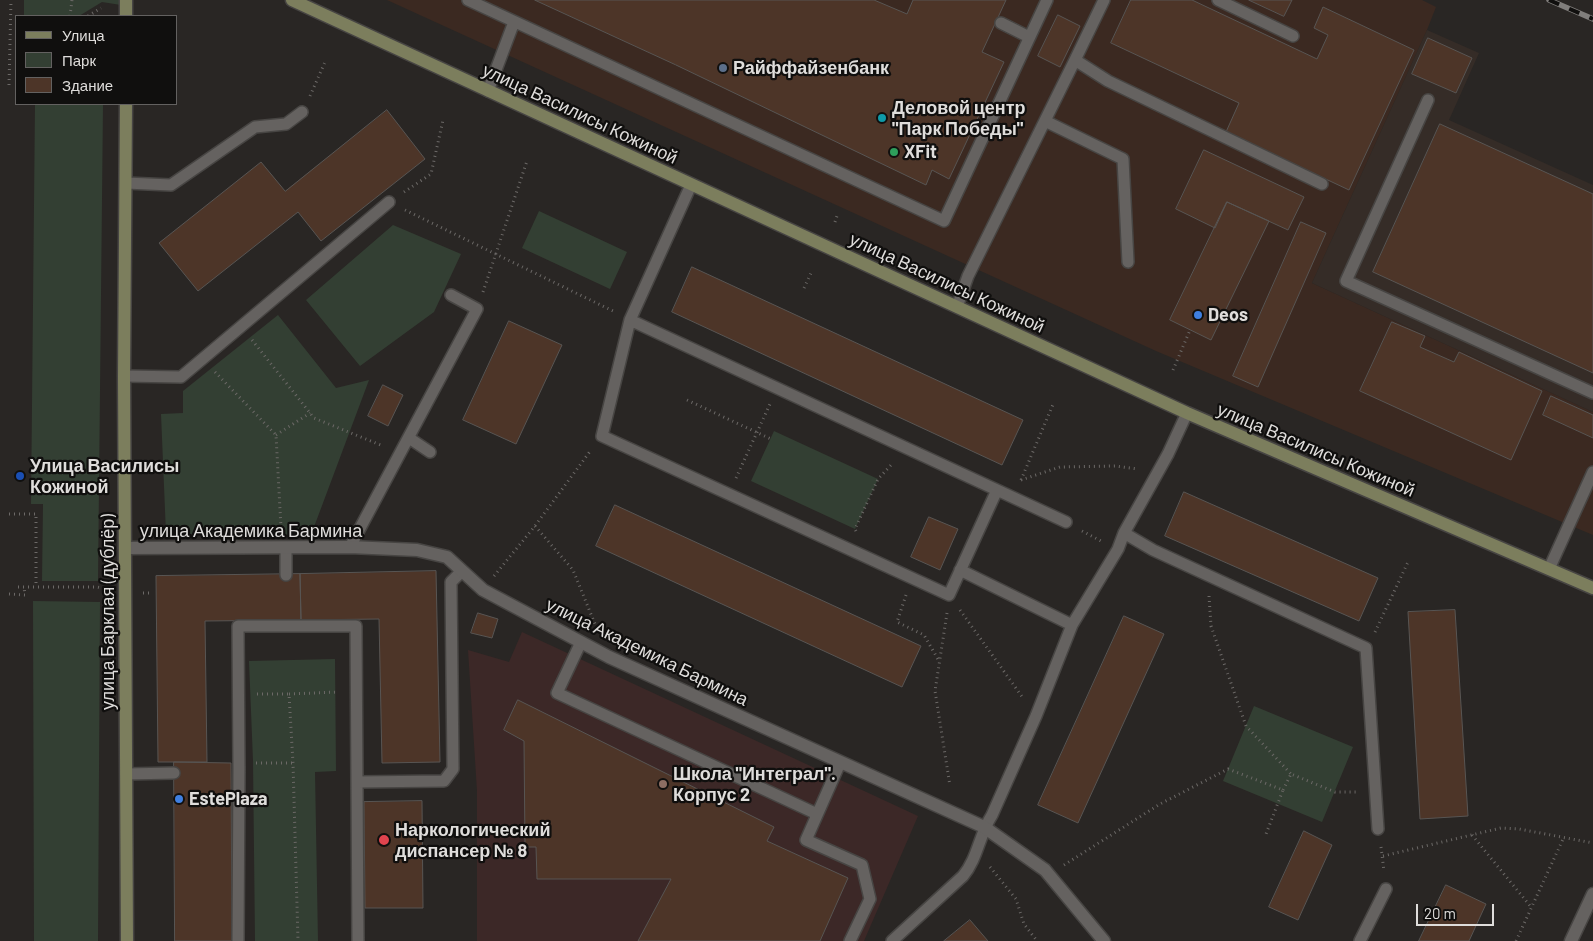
<!DOCTYPE html>
<meta charset="utf-8">
<style>
body{margin:0}
#map{position:relative;width:1593px;height:941px;overflow:hidden;background:#292624;font-family:Barlow,sans-serif}
canvas{display:block}
.legend{position:absolute;left:15px;top:15px;width:162px;height:90px;box-sizing:border-box;background:#100f0e;border:1px solid #636160;margin:0;padding:6px 9px;list-style:none;font-size:15px;color:#dfdddb}
.legend li{display:flex;align-items:center;gap:10px;height:25px}
.legend b{width:25px;border:1px solid #636160}
.scale{position:absolute;left:1416px;top:904px;width:78px;height:22px;box-sizing:border-box;border:2px solid #dfdddb;border-top:0;padding-left:6px;font-size:15px;line-height:18px;white-space:nowrap;color:#dfdddb;-webkit-text-stroke:4px #100f0e;paint-order:stroke}
</style>
<div id="map">
<canvas width="1593" height="941"></canvas>
<ul class="legend">
<li><b style="height:6px;background:#7c7e5d"></b>Улица</li>
<li><b style="height:14px;background:#333f33"></b>Парк</li>
<li><b style="height:14px;background:#4d3528"></b>Здание</li>
</ul>
<div class="scale">20 m</div>
</div>
<script>
const c = document.querySelector('canvas').getContext('2d');
c.lineJoin = 'round';
function paint(path, color) { c.fillStyle = color; c.fill(path, 'evenodd'); }
function trace(path, color, width, dash) { c.strokeStyle = color; c.lineWidth = width; c.lineCap = dash ? 'butt' : 'round'; c.setLineDash(dash || []); c.stroke(path); }
function drawText(font, color, halo, rows, align = 'center') {
  c.font = font + ' Barlow,sans-serif'; c.lineWidth = 4.5; c.setLineDash([]); c.textBaseline = 'middle'; c.strokeStyle = halo; c.fillStyle = color; for (const [text, x, y, turn = 0] of rows) {
    c.save(); c.translate(x, y); c.rotate((+turn || 0) * Math.PI / 180); c.textAlign = isNaN(turn) ? turn : align; if (halo) c.strokeText(text, 0, 0); c.fillText(text, 0, 0); c.restore();
  }
}
const commercial = new Path2D(`
 M387 0H1422L1436 7 1427 30 1312 283 1593 412V535L1156 351Z`);
const built = new Path2D(`
 M1427 30 1479 53 1449 120 1593 185V412L1312 283Z`);
const education = new Path2D(`
 M522 632 918 816 864 941H477V791L468 650 509 662Z`);
const green = new Path2D(`
 M24 0H121V5L102 2 79 16 24 15Z
 M35 104H103L98 581H42L43 504H31Z
 M539 211 627 252 610 289 522 248Z
 M393 225 461 254 434 312 360 366 306 300Z
 M278 315 336 388 369 380 311 535 166 534 161 414 183 413V391Z
 M774 431 878 479 855 529 751 481Z
 M33 601 100 602 98 941H34Z
 M335 659 336 771 315 772 318 941H255L253 761 249 661Z
 M1254 706 1353 747 1322 822 1223 781Z`);
const building = new Path2D(`
 M535 0H874L907 14 913 0H1006L982 52 1004 62 949 179 932 170 926 185 676 65Z
 M1131 0H1192L1317 59 1328 35 1314 28 1323 7 1414 50 1349 190 1226 132 1239 103 1111 43Z
 M1249 0H1292L1284 16Z
 M1058 15 1080 26 1060 67 1038 56Z
 M1428 38 1472 58 1456 93 1412 74Z
 M387 110 425 159 321 241 298 212 198 291 159 243 261 162 285 191Z
 M1440 124 1593 194V373L1373 272Z
 M1204 150 1304 197 1288 230 1227 202 1215 228 1176 209Z
 M1227 202 1269 221 1211 340 1170 320Z
 M1301 222 1326 233 1258 387 1233 376Z
 M692 267 1023 420 1002 465 672 312Z
 M509 321 562 345 516 444 463 420Z
 M1392 322 1425 336 1420 347 1454 362 1459 352 1542 391 1511 460 1360 391Z
 M383 385 403 395 388 426 368 416Z
 M1551 396 1593 415V438L1543 415Z
 M1184 492 1378 578 1359 621 1165 536Z
 M615 505 921 646 902 687 596 546Z
 M929 517 958 529 940 570 911 557Z
 M436 571 440 762 382 763 379 619 301 620 300 574Z
 M300 574 301 620 205 621 207 762H158L156 576Z
 M1455 610 1468 816 1420 819 1408 612Z
 M478 613 498 619 492 638 471 633Z
 M1124 616 1164 634 1078 823 1038 805Z
 M518 700 774 827 767 841 848 878 820 941H638L671 879H537L536 847H525L524 741 504 730Z
 M174 762 231 763 232 941H175Z
 M422 801 423 908H365L364 802Z
 M1304 831 1332 845 1298 920 1269 907Z
 M1446 885 1486 904 1469 941H1419Z
 M970 920 988 941H944Z`);
const path = new Path2D(`
 M70 16 72 0
 M88 16 101 8
 M310 96 325 62
 M404 192 431 174 443 120
 M405 210 613 311
 M835 222 837 216
 M804 288 812 271
 M483 292 527 161
 M252 340 314 418 383 446
 M1173 370 1190 330
 M215 372 276 435 281 528
 M687 400 771 439
 M276 435 310 413
 M736 478 770 404
 M1021 480 1060 467 1115 466 1138 469
 M1021 480 1054 402
 M9 514H36V587
 M535 526 573 570 597 629
 M856 531 855 529 878 479 893 463
 M1082 531 1101 541
 M494 576 535 526 591 450
 M18 587H97L107 589
 M143 593H152
 M9 594 25 595 24 587
 M906 595 897 622 924 635 939 661
 M1209 596 1211 626 1246 726 1291 774
 M960 610 1023 698
 M947 613 935 691 950 786
 M1375 632 1408 562
 M257 694H289L293 763 298 941
 M289 694 338 692
 M256 763H293
 M1283 790 1291 774 1335 792H1358
 M1472 835 1531 907
 M1381 847 1384 871
 M1383 856 1501 828 1519 829 1593 843
 M1064 865 1160 804 1228 769 1283 790 1266 834
 M990 867 1016 899 1024 924 1037 941
 M1516 941 1564 837`);
const lane = new Path2D(`
 M468 0 944 221 1047 0
 M1218 0 1293 36
 M1001 23 1029 37
 M1075 60 1104 0
 M488 91 514 22
 M1428 100 1346 281 1593 393
 M1045 121 1123 159 1128 262
 M126 183 171 185 255 127 286 124 302 112
 M957 307 968 276 1075 60 1108 81 1322 184
 M630 320 997 490 949 595 602 436 630 320 691 185
 M124 376 181 377 389 202
 M409 438 430 452
 M997 490 1066 522
 M1124 533 1153 550 1366 648 1378 829
 M350 547 477 309 451 295
 M286 548V575
 M1549 569 1593 472
 M960 570 1072 625
 M581 642 557 693 817 814
 M840 763 806 840 862 865 870 899 850 941
 M126 774 174 773
 M357 782 444 781 453 769 451 582 462 571
 M238 941 239 769 238 626H356L358 941
 M892 941 963 876C978 858 979 835 992 815L1036 716 1072 625 1118 549 1124 533 1168 454 1187 413
 M1360 941 1386 889`);
const street = new Path2D(`
 M125 548 350 547 417 550 447 557 483 590 609 657 984 827 1045 870 1104 941
 M1571 941 1593 894`);
const secondary = new Path2D(`
 M292 0 1187 413 1593 588
 M126 16V0
 M126 104 124 376 127 941`);
const rail = new Path2D(`
 M1549 0 1593 19`);
const pathBridge = new Path2D(`
 M9 85 11 0`);
const markers = [
 [723,68,5,"#5c6f8a"],
 [882,118,5,"#0f9aa8"],
 [894,152,5,"#2e9e5b"],
 [1198,315,5,"#3f7fe0"],
 [20,476,5,"#1a4fb4"],
 [663,784,5,"#8d6e63"],
 [179,799,5,"#3f7fe0"],
 [384,840,6,"#e0444e"]
];
const poiNames = [
 ["Райффайзенбанк",733,68],
 ["Деловой центр",892,108],
 ["\"Парк Победы\"",892,129],
 ["XFit",904,152],
 ["Deos",1208,315],
 ["Улица Василисы",30,466],
 ["Кожиной",30,487],
 ["Школа \"Интеграл\".",673,774],
 ["Корпус 2",673,795],
 ["EstePlaza",189,799],
 ["Наркологический",395,830],
 ["диспансер № 8",395,851]
];
const streetNames = [
 ["улица Василисы Кожиной",580,114,25],
 ["улица Василисы Кожиной",947,283,25],
 ["улица Василисы Кожиной",1316,450,23],
 ["улица Академика Бармина",251,531],
 ["улица Барклая (дублёр)",108,612,-90],
 ["улица Академика Бармина",647,652,26]
];
paint(commercial, '#3b2921');
paint(built, '#352c27');
paint(education, '#3c2827');
paint(green, '#333f33');
paint(building, '#4d3528');
trace(building, '#585553', 1);
trace(lane, '#474543', 14);
trace(street, '#474543', 15);
trace(secondary, '#474543', 15);
trace(path, '#6c6967', 3, [1, 4]);
trace(lane, '#656260', 11);
trace(street, '#656260', 12);
trace(secondary, '#7c7e5d', 12);
trace(rail, '#807e7c', 5.5);
trace(rail, '#100f0e', 4, [11]);
trace(pathBridge, '#6c6967', 3, [1, 4]);
for (const [x, y, r, color] of markers) { const dot = new Path2D(); dot.arc(x, y, r, 0, 2 * Math.PI); c.fillStyle = color; c.fill(dot); trace(dot, '#100f0e', 2); }
drawText('bold 18px', '#dfdddb', '#100f0e', poiNames, 'left');
drawText('18px', '#dfdddb', '#100f0e', streetNames);
</script>
